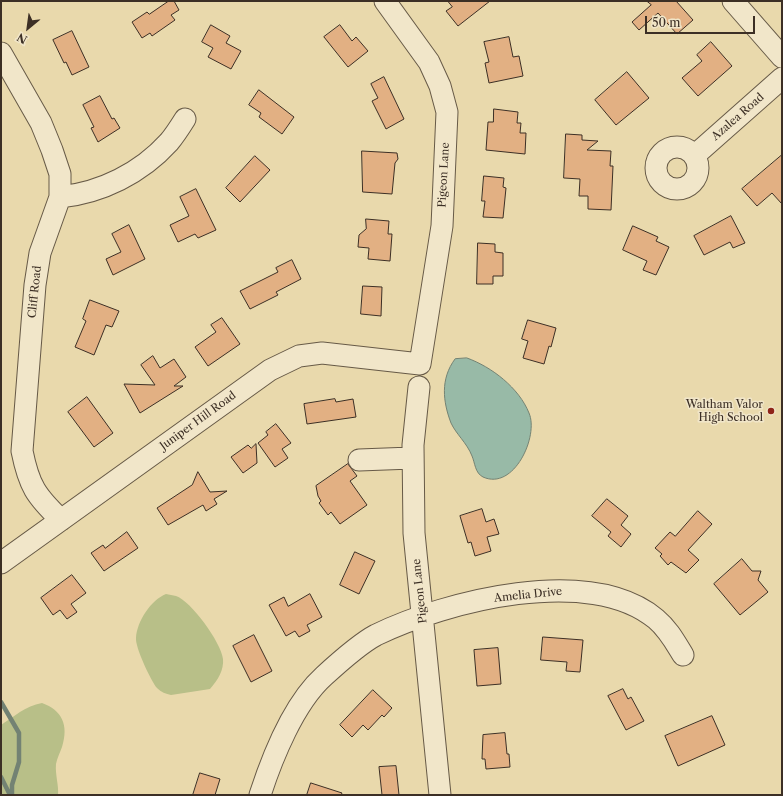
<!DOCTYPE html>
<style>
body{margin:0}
#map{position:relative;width:783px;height:796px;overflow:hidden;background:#e9d9ac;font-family:"Libre Caslon Text",serif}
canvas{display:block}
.frame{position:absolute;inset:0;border:2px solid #3c2f25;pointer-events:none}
.north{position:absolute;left:8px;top:8px;width:40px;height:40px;-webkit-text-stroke:3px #f1e6c9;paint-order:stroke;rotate:209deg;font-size:11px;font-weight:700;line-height:16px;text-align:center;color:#3c2f25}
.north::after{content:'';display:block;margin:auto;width:14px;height:18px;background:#3c2f25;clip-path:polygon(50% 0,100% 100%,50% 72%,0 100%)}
.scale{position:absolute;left:645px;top:16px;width:110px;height:18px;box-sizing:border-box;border:2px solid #3c2f25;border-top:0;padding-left:5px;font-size:12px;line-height:14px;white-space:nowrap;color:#3c2f25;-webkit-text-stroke:3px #f1e6c9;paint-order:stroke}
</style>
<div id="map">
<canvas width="783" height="796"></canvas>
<div class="frame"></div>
<div class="north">N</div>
<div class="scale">50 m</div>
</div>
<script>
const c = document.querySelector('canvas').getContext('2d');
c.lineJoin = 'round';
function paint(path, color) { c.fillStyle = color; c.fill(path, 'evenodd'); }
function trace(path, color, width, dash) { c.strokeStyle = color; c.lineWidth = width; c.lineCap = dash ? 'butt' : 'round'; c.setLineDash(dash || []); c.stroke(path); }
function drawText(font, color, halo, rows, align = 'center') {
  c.font = font + ' "Libre Caslon Text",serif'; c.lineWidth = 3; c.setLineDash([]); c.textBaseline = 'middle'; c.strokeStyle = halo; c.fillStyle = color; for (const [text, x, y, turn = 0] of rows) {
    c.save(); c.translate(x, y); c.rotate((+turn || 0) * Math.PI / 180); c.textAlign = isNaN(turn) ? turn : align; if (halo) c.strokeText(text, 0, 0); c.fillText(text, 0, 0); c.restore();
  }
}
const green = new Path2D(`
 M166 594C169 595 173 595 176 596 191 601 221 642 223 659 224 670 218 680 210 689L171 695C166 694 161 692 157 688 151 681 135 647 136 638 137 621 151 600 166 594Z
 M42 703C62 710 69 725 62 747 60 753 57 758 56 764 55 775 59 785 58 795H1V725C15 716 25 706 42 703Z`);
const water = new Path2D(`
 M467 358C492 367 519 388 529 413 539 436 514 491 483 477 475 473 475 463 472 456 467 443 456 434 451 423 443 402 440 379 455 359Z`);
const stream = new Path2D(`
 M1 702 19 733V762L12 785V795
 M1 777 10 795`);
const building = new Path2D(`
 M169 1H174L179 10 171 15 175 20 152 36 150 33 142 38 132 22 147 12 149 14Z
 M448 1H490L458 26 446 11 452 7Z
 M647 1H676L693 20 677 34 658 13 639 30 632 22 651 5Z
 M211 25 230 36 226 43 241 51 231 69 208 57 213 48 202 42Z
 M340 25 352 41 356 37 368 51 348 67 324 37Z
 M72 31 89 67 72 75 66 62 64 63 53 40Z
 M509 37 513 57 519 56 523 76 489 83 485 63 489 62 484 42Z
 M711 42 732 66 698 96 682 78 702 61 697 55Z
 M627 72 649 98 616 125 595 100Z
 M384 77 404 119 386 129 372 101 378 98 371 84Z
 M259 90 294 117 282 134 259 117 261 113 249 105Z
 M100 96 112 119 114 118 120 128 98 142 91 128 94 127 83 105Z
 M494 109 518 112 517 123H521L520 133H526L525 154 486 150 488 122H493Z
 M566 134 582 135V140L598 141 587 150 611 151 610 166H613L611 210 588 209V196H579L580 179 564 178Z
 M362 151 397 153 398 159 395 163 392 194 363 192Z
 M782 155V204L772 193 757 206 742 189Z
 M255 156 270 170 240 202 226 188Z
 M484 176 504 178 503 187 506 188 503 218 483 217 485 201H482Z
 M196 189 216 230 198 238 195 234 178 242 170 225 189 216 180 197Z
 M731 216 745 243 733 248 730 242 704 255 694 236Z
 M366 219 389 221 388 234H392L390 261 368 259 369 248 358 247 359 235 366 229Z
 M129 225 145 259 113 275 106 259 121 252 112 234Z
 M633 226 658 237 656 241 669 247 656 275 643 270 647 261 623 250Z
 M478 243 495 244V252L503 253V276H493V284H477Z
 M292 260 301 279 276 292 278 295 250 309 240 291 278 272 276 268Z
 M363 286 382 287 381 316 361 314Z
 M90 300 119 311 112 327 106 325 94 355 75 347 86 321 83 319Z
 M222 318 240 344 208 366 195 347 216 332 211 325Z
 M528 320 556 328 551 347 549 346 544 364 523 358 528 341 522 339Z
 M153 356 160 368 174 359 186 377 174 386H183L140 413 124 384 155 385 141 365Z
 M87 397 113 433 94 447 68 412Z
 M335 399 336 402 353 399 356 417 307 424 304 404Z
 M276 424 291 443 282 449 288 458 275 467 258 443 268 435 266 432Z
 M256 444 257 463 243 473 231 457 248 445 251 448Z
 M348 464 357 476 350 481 367 505 340 524 331 512 328 515 319 503 321 501 318 496 316 486Z
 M198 472 210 492 227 491 214 499 217 504 206 511 203 505 168 525 157 508 192 485Z
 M607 499 628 516 621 525 631 534 621 547 608 536 611 532 592 516Z
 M482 509 486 522 494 519 499 534 487 537 491 551 475 556 471 542 468 543 460 516Z
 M698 511 712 524 688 550 699 560 686 573 671 562 668 565 660 556 662 554 655 548 670 532 675 536Z
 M127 532 138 548 104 571 91 553 103 545 105 548Z
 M355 552 375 561 359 594 340 585Z
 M742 559 752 571H761L758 580 768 592 740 615 714 584Z
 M72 575 86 593 71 604 77 612 67 619 60 610 53 615 41 598Z
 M310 594 322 617 307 625 310 631 299 637 295 631 286 636 269 605 284 597 288 606Z
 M254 635 272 671 251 682 233 646Z
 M543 637 583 640 580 672 566 671 567 662 541 660Z
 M498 648 501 684 477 686 474 650Z
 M623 689 628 699 631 697 644 721 626 730 608 696Z
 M373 690 392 708 384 717 382 715 368 730 363 725 352 737 340 725Z
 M712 716 725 745 678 766 665 736Z
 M505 733 507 754H509L510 767 486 769 485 759H482L483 735Z
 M396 766 399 795H382L379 767Z
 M200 773 220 779 215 795H193Z
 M311 783 342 793 341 795H307Z`);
const minor = new Path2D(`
 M733 1 782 57
 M1 53 41 123 52 150 60 174V197L40 253 35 285 22 451C29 486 36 496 61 520
 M656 168a21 21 0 1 1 42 0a21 21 0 1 1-42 0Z
 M694 156 782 78
 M60 197C101 193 141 173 169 142 175 135 180 127 185 119
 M419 387 413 445 414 533 440 795
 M359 460 412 458
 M1 563 270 370 299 356 322 353 420 364 442 226 447 112 440 86 429 62 385 1
 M260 795C272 758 294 703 324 676 336 665 361 643 376 635 446 601 590 564 656 619 668 629 675 642 683 655`);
const markers = [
 [771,411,4,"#8f2418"]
];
const streetNames = [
 ["Azalea Road",738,117,-41],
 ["Pigeon Lane",444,175,-87],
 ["Cliff Road",35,292,-84],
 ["Juniper Hill Road",198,421,-36],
 ["Pigeon Lane",420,591,-96],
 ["Amelia Drive",528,595,-6]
];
const poiNames = [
 ["Waltham Valor",763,405],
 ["High School",763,418]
];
paint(green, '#b8bf88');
paint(water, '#98baa7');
trace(water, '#738273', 1);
trace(stream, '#738273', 4.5);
paint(building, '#e2b083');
trace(building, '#3c2f25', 1);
trace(minor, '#675a47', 23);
trace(minor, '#f1e6c9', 21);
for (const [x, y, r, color] of markers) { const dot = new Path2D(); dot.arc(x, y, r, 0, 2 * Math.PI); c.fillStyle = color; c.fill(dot); trace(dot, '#f1e6c9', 1.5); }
drawText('11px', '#3c2f25', '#f1e6c9', streetNames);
drawText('11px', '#3c2f25', '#f1e6c9', poiNames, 'right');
</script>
